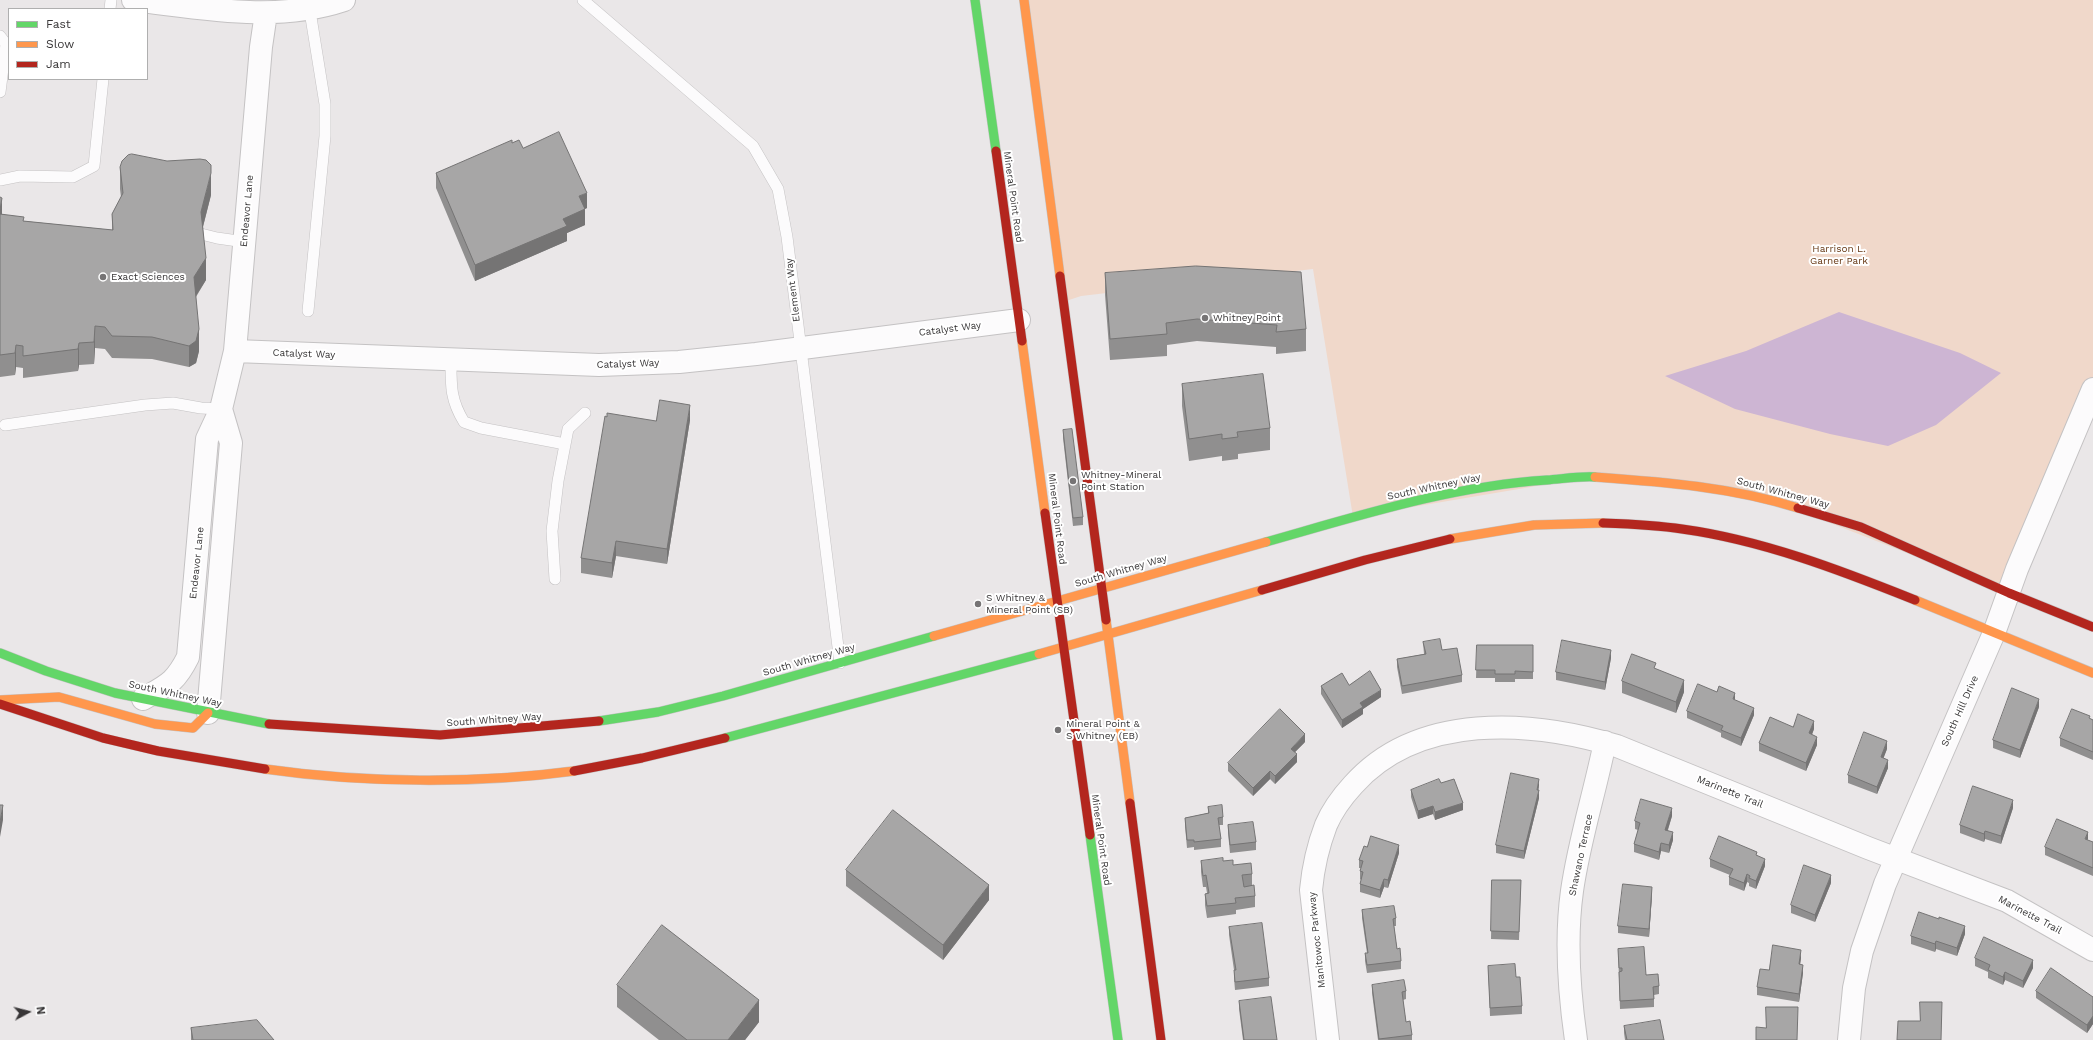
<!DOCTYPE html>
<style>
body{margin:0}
#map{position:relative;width:2093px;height:1040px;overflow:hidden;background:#eae7e8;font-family:"Work Sans",sans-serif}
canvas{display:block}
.legend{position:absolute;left:8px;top:8px;width:140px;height:72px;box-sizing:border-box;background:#fff;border:1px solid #afafaf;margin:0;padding:5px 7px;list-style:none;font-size:12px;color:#383637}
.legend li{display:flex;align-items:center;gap:8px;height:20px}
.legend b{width:20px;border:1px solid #afafaf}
.north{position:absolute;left:8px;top:992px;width:40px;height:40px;-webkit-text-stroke:3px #fff;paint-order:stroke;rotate:83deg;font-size:11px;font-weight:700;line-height:16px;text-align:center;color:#383637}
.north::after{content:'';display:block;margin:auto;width:14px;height:18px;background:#383637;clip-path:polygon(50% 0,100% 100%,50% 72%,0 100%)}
</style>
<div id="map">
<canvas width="2093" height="1040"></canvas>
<ul class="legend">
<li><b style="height:5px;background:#63d668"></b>Fast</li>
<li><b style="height:5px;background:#ff974d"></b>Slow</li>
<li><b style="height:5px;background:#b3261e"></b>Jam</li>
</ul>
<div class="north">N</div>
</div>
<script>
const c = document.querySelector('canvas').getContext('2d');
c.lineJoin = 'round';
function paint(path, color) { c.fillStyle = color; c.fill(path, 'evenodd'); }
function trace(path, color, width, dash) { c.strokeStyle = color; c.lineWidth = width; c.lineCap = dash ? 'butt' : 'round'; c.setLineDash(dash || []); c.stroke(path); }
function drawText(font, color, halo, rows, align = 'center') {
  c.font = font + ' "Work Sans",sans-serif'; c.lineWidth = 4; c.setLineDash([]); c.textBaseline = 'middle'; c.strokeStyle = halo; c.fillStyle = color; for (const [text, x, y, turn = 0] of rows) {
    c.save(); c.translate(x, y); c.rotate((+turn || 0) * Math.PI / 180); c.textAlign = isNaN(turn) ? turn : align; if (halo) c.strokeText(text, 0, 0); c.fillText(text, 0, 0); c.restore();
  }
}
const green = new Path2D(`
 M1024 0H2093V415L2009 593 1764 497 1590 477 1353 517 1313 269 1081 296 1063 302Z`);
const water = new Path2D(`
 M1839 312 1960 353 2001 373 1936 425 1888 446 1830 434 1735 409 1665 376 1746 351Z`);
const lane = new Path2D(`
 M583 0 753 146 778 189 787 237 840 663
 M110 9 111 0
 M0 36 6 44 0 92
 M0 180 20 176 73 177 94 166 103 79
 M201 234 217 238 245 242
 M308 311 325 136V104L309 5
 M451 358C451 385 450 399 464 422L481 428 565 444
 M5 425 145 405 173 403 201 408 221 409
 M555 579 552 531 558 481 568 429 585 413`);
const street = new Path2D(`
 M133 0C203 8 275 23 344 0
 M235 351 599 365 679 362 756 354 1019 320
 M143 699C167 685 175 683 188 657L207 439 221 409 235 351 261 47 266 13
 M208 713 231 443 221 409
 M1328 1040 1311 890C1313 868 1318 846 1326 825 1332 811 1342 797 1353 785 1418 712 1531 720 1617 746L1868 848 2007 901 2093 950
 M1576 1040C1569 991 1565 941 1572 891 1579 841 1595 792 1605 742
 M1849 1040 1854 988 1862 951 1885 884 1994 633 2017 569 2093 389`);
const fast = new Path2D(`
 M975 0 996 151
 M1266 542C1358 516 1451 486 1547 480 1562 479 1579 476 1595 477
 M0 653 46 671 115 693 269 724
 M599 721 658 712 723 696 934 636
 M725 738 1039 654
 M1090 835 1118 1040`);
const slow = new Path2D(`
 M1024 0 1060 276
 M1022 341 1045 513
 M1595 477C1664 482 1732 487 1798 508
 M1450 539 1534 525 1603 523
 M1915 600 2093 673
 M1106 620 1130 803
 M934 636 1266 542
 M1039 654 1262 590
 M1 700 59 697 155 724 193 728 208 713
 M265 769C363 783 477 784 574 771`);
const jam = new Path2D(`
 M996 151 1022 341
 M1060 276 1106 620
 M1798 508 1861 527 2009 593 2093 627
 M1045 513 1090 835
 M1603 523C1630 524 1656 525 1682 529 1762 540 1840 570 1915 600
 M1262 590 1365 560 1450 539
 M0 704 103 738 158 751 265 769
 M269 724 440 735 599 721
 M574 771 642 758 725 738
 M1130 803 1161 1040`);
const wall = new Path2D(`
 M512 143 523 148 587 208 585 209V225L567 233V241L475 281 436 188V173Z
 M120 167 211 195 203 227 206 280 196 297 199 351 196 363 189 367 152 359 112 358 105 349 95 348 94 364 79 365 78 371 23 378V368L16 367 15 375 0 377V197L2 214 24 221 112 230V214L121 197 120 189Z
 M1105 273 1306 329V351L1276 354V347L1197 341 1167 345V356L1110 360 1105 295Z
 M1182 384 1270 428V450L1238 454V459L1222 461V456L1189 461 1182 406Z
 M690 420 667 564 616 556 612 578 581 573V558L656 421Z
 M1063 430 1083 517V525L1073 526 1063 438Z
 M1423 642 1442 650 1462 675V682L1402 694 1397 667V659L1424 654Z
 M1477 645H1533V679H1515V682H1495V678H1476Z
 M1611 658 1605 690 1556 680V672Z
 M1656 669 1684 692 1676 713 1622 693V681Z
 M1349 685 1381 697 1363 709V714L1342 728 1321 694V686Z
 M1735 700 1754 715 1741 746 1721 737V733L1687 718V711Z
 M2039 707 2020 758 1993 748V740Z
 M2090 719 2093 720V760L2060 746V738Z
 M1793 727 1814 729 1812 735 1817 745 1806 771 1759 751V743Z
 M1305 742 1295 752 1297 762 1275 784 1270 779 1253 796 1228 771V763Z
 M1887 749 1883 758 1888 768 1877 794 1848 783V775Z
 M1441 783 1463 810 1435 820 1433 814 1418 819 1411 797V790Z
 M1539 786 1538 790 1539 798 1524 859 1496 853V845Z
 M1208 807 1223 817V825H1219L1221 839V847L1194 850V847L1187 848 1185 826V818L1208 813Z
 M2013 808 2001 844 1985 839 1984 842 1960 833V825Z
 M1672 816 1668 830 1673 840 1669 853 1661 851 1659 860 1634 852V844L1638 830 1635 829V821Z
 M1228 825 1256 842V850L1230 853 1228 833Z
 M2093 842V876L2045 855V847Z
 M1367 847 1399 853 1388 888 1384 887 1380 898 1360 892V884L1361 880 1360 879V871L1361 868H1359V860Z
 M1757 855 1765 866 1756 889 1749 886V883L1747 882 1744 891 1729 885V877L1730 875 1710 867V859Z
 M1201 861H1223L1233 865 1252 874V885L1255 896V907L1236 910V914L1207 918 1205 905V894L1207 893 1206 887H1203L1201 872Z
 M846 870 989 900 943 960 846 886Z
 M1492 880H1521L1519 940 1491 939Z
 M1831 883 1815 922 1791 913V905Z
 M1652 895 1649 937 1618 933V926Z
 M1362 910 1396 918V926H1394L1397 949 1401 961V969L1367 973 1365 961V953H1367L1362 918Z
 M1939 919 1965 934 1957 956 1936 949 1935 952 1911 944V936Z
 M1229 927 1269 978V986L1235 990 1234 978V970L1229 935Z
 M1618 949 1659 986V994L1654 995V1007L1620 1009Z
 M1801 958 1800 964 1803 973 1799 1002 1757 995V987L1769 970Z
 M1975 958 2033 968 2023 988 2005 980 2003 985 1988 978V972L1975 966Z
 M1488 966 1516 977 1522 1006V1014L1490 1016Z
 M617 985 759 1022 745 1040H659L617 1007Z
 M1372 985 1406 991V999L1403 1000 1406 1022 1412 1035V1040H1378L1372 993Z
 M2036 991 2093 997V1024L2087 1033 2036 998Z
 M1239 1001 1277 1040H1243L1239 1009Z
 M1624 1026 1664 1040H1625L1624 1033Z
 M191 1028 274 1040H191Z`);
const shadedWall = new Path2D(`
 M211 173V195L201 234V212Z
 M587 193V208L579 211V196Z
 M2 198V220L0 232V210Z
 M585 209V225L567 233V241L475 281V265L563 219Z
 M206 258V280L194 299V277Z
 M95 326V348L94 364V342Z
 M199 329V351L196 363 189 367V346Z
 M79 343V365L78 371V349Z
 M16 345V367L15 375V353Z
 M690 405V420L667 564V549Z
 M616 541V556L612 578V563Z
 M1611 650V658L1605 690V682Z
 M1684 680V692L1676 713V702Z
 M1381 690V697L1363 709V714L1342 728V720L1360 703Z
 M1735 693V700L1733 699Z
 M2039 699V707L2020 758V750Z
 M1754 708V715L1741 746V738Z
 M1814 721V729L1809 741V733Z
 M1305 734V742L1291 756V749Z
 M1817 737V745L1806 771V763Z
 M1887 741V749L1881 765V757Z
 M1297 754V762L1275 784V776Z
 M1888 760V768L1877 794V787Z
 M1270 771V779L1253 796V788Z
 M1539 779V786L1537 797V790Z
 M1539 790V798L1524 859V851Z
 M2013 800V808L2001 844V836Z
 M1463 803V810L1435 820V812Z
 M3 805V820L0 837V822Z
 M1433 806V814L1418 819V811Z
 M1672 808V816L1665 838V830Z
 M1985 831V839L1984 842V834Z
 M1673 832V840L1669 853V845Z
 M2088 832V840L2085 839Z
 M1661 843V851L1659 860V852Z
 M1399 845V853L1388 888V880Z
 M1765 859V866L1756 889V881Z
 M1747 874V882L1744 891V883Z
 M1831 875V883L1815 922V915Z
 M1384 879V887L1380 898V890Z
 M989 885V900L943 960V945Z
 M1652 887V895L1649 937V929Z
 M1965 926V934L1957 956V948Z
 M1936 941V949L1935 952V944Z
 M1801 950V958L1799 972V964Z
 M2033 960V968L2023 988V981Z
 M1803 965V973L1799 1002V994Z
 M2005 972V980L2003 985V977Z
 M759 1000V1022L745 1040H728Z
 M2093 1016V1024L2087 1033V1025Z`);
const building = new Path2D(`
 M559 132 587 193 579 196 585 209 563 219 567 226 475 265 436 173 512 140V143L519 140 523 148Z
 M132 154 167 161 200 159 206 160 211 165V173L201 212 206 258 194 277 199 329 196 341 189 346 152 337 112 336 105 327 95 326 94 342 79 343 78 349 23 356V346L16 345 15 353 0 355V214L24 217 23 221 113 230 112 214 123 193 120 167 122 161 128 155Z
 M0 197 2 198 0 210Z
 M1196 266 1301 272 1306 329 1276 332 1277 325 1197 319 1166 323 1167 334 1110 339 1105 273Z
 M1263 374 1270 428 1237 432 1238 437 1222 439V434L1189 439 1182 384Z
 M660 400 690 405 667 549 616 541 612 563 581 558 605 416 607 417V413L656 421Z
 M1072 429 1083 517 1073 518 1063 430Z
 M1440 639 1442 650 1457 648 1462 675 1402 686 1397 659 1426 654 1423 642Z
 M1562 640 1611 650 1605 682 1556 672Z
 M1477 645H1533V672L1515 671V674H1495V670H1476Z
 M1632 654 1656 663 1654 668 1684 680 1676 702 1622 681Z
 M1370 671 1381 690 1360 703 1363 707 1342 720 1321 686 1342 673 1349 685Z
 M1698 684 1717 692 1719 686 1735 693 1733 699 1754 708 1741 738 1721 730 1723 726 1687 711Z
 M2012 688 2039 699 2020 750 1993 740Z
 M1280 709 1305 734 1291 749 1297 754 1275 776 1270 771 1253 788 1228 763Z
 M2072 709 2090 716 2089 718 2093 720V752L2060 738Z
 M1798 714 1814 721 1809 733 1817 737 1806 763 1759 743 1770 717 1793 727Z
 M1864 732 1887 741 1881 757 1888 760 1877 787 1848 775Z
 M1511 773 1539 779 1537 790H1539L1524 851 1496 845Z
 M1439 779 1441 783 1454 779 1463 803 1435 812 1433 806 1418 811 1411 790Z
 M1973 786 2013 800 2001 836 1985 831 1984 834 1960 825Z
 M1641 799 1672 808 1665 830 1673 832 1669 845 1661 843 1659 852 1634 844 1640 823 1635 821Z
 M0 805H3L0 822Z
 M1222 805 1223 817 1218 818 1221 839 1194 842V840H1187L1185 818 1209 813 1208 807Z
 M893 810 989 885 943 945 846 870Z
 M2057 819 2088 832 2085 839 2093 842V868L2045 847Z
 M1253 822 1256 842 1230 845 1228 825Z
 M1371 836 1399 845 1388 880 1384 879 1380 890 1360 884 1363 872 1360 871 1363 861 1359 860 1364 846 1367 847Z
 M1719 836 1757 852 1756 855 1765 859 1756 881 1749 878 1750 876 1747 874 1744 883 1729 877 1733 869 1710 859Z
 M1223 858V861L1233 860V865L1251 863 1252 874 1242 875 1244 887 1254 885 1255 896 1235 898 1236 903 1207 906 1205 894 1209 893 1206 875 1203 876 1201 861Z
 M1804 865 1831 875 1815 915 1791 905Z
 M1492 880H1521L1519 932 1491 931Z
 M1623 884 1652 887 1649 929 1618 926Z
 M1394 906 1396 918 1393 919 1397 949 1400 948 1401 961 1367 965 1365 953H1368L1362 910Z
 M1919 912 1939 919V917L1965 926 1957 948 1936 941 1935 944 1911 936Z
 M1262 923 1269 978 1235 982 1234 970H1236L1229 927Z
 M662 925 759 1000 728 1040H687L617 985Z
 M1984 937 2033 960 2023 981 2005 972 2003 977 1988 970 1990 965 1975 958Z
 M1773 945 1801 950 1799 964 1803 965 1799 994 1757 987 1760 969 1769 970Z
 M1644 947 1646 975 1658 974 1659 986 1653 987 1654 999 1620 1001 1619 972 1622 971V968H1619L1618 949Z
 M1515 964 1516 977H1520L1522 1006 1490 1008 1488 966Z
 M2051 968 2093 997V1016L2087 1025 2036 991Z
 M1404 980 1406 991 1402 992 1406 1022 1410 1021 1412 1035 1379 1039 1372 985Z
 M1271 997 1277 1040H1244L1239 1001Z
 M1920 1002H1942L1941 1040H1897L1898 1021H1920Z
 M1766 1007H1798L1797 1040H1756V1027L1766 1028Z
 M257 1020 274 1040H193L191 1028Z
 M1660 1020 1664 1040H1627L1624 1026Z`);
const markers = [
 [103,277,4,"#767475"],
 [1205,318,4,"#767475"],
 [1073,481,4,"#767475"],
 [978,604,4,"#767475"],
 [1058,730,4,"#767475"]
];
const streetNames = [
 ["Mineral Point Road",1013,197,82],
 ["Endeavor Lane",247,211,-85],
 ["Element Way",793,290,-97],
 ["Catalyst Way",950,329,-7],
 ["Catalyst Way",304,354,2],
 ["Catalyst Way",628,364,-2],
 ["South Whitney Way",1434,487,-12],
 ["South Whitney Way",1783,493,15],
 ["Mineral Point Road",1057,519,83],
 ["Endeavor Lane",197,563,-84],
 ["South Whitney Way",1121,571,-16],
 ["South Whitney Way",809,660,-16],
 ["South Whitney Way",175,694,12],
 ["South Hill Drive",1960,711,-66],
 ["South Whitney Way",494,720,-4],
 ["Marinette Trail",1730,792,22],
 ["Mineral Point Road",1101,840,82],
 ["Shawano Terrace",1581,855,-78],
 ["Marinette Trail",2030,915,28],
 ["Manitowoc Parkway",1317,940,-96]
];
const parkNames = [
 ["Harrison L.",1839,249],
 ["Garner Park",1839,261]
];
const poiNames = [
 ["Exact Sciences",111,277],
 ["Whitney Point",1213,318],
 ["Whitney-Mineral",1081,475],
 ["Point Station",1081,487],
 ["S Whitney &",986,598],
 ["Mineral Point (SB)",986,610],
 ["Mineral Point &",1066,724],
 ["S Whitney (EB)",1066,736]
];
paint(green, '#f0d8ca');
paint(water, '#cdb5d3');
trace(lane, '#c4c2c3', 12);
trace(street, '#c4c2c3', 24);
trace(fast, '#c4c2c3', 10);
trace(slow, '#c4c2c3', 10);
trace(jam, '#c4c2c3', 10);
trace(lane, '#fcfbfc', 11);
trace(street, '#fcfbfc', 22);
trace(fast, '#63d668', 9);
trace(slow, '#ff974d', 9);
trace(jam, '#b3261e', 9);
paint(wall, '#908f8f');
paint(shadedWall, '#757474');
paint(building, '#a7a6a6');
trace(building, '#757474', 1);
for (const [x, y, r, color] of markers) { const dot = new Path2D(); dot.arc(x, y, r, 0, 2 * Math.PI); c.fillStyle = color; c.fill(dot); trace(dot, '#fff', 1.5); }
drawText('10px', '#383637', '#fff', streetNames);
drawText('10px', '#653713', '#fff', parkNames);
drawText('10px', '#383637', '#fff', poiNames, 'left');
</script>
